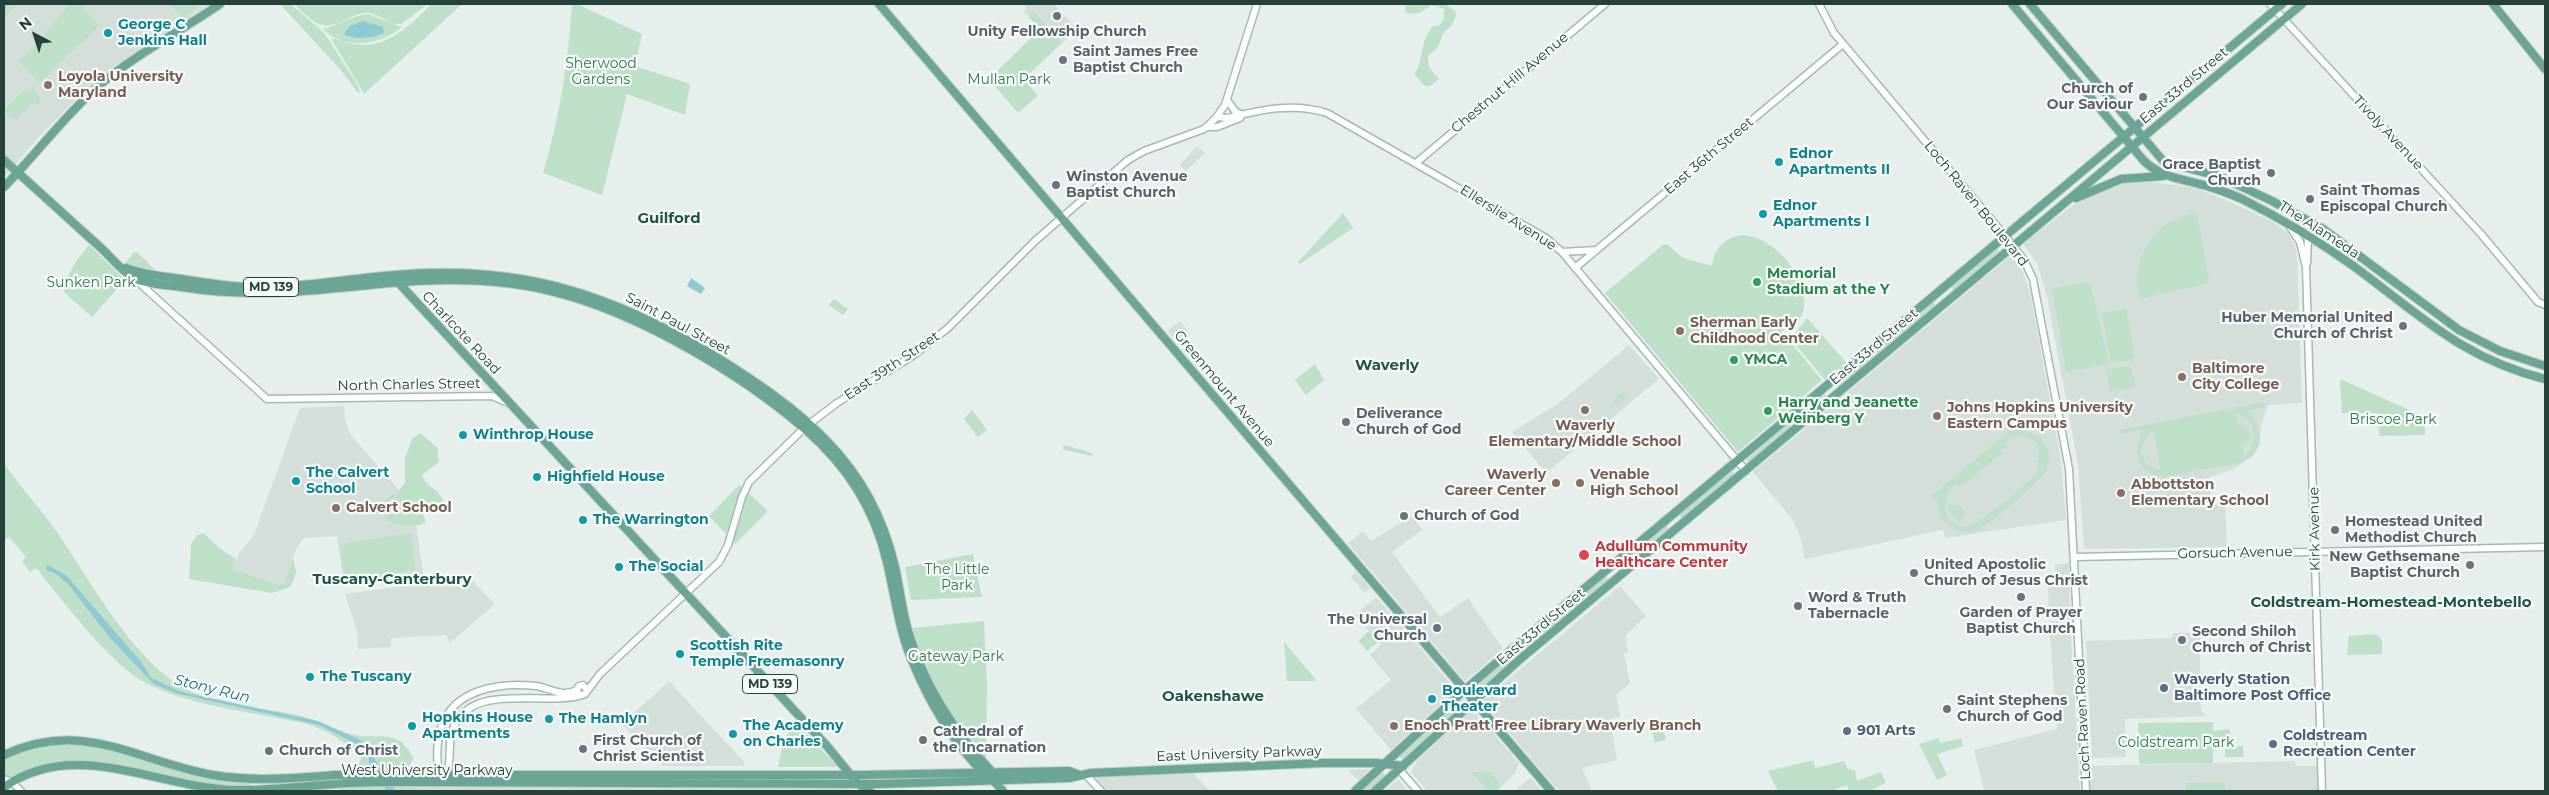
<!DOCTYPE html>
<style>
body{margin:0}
#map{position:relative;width:2549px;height:795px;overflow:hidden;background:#e6efeb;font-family:Montserrat,sans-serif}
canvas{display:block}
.frame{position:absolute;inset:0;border:5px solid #24423a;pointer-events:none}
.north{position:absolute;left:10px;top:10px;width:50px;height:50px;-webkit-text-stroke:4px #f7fbf9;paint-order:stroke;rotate:320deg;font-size:14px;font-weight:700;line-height:20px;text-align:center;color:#24423a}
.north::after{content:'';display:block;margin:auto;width:18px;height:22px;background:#24423a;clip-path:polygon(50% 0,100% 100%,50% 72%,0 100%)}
</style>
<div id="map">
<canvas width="2549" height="795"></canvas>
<div class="frame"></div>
<div class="north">N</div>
</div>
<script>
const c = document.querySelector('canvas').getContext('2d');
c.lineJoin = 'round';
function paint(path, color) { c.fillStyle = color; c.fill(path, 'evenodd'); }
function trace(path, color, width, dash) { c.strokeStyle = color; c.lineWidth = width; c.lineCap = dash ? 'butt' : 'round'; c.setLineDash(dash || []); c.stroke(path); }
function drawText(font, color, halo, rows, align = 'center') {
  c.font = font + ' Montserrat,sans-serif'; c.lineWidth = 4.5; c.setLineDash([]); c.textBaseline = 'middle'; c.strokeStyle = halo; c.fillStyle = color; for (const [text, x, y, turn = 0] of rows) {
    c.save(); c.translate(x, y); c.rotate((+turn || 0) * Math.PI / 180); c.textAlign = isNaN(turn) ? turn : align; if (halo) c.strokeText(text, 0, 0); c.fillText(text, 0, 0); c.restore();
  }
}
const built = new Path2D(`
 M4 4H210L111 69 75 100 38 138 4 178Z
 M1023 4H1054L1077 29 1063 42 1035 10 1028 16 1023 11 1027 8Z
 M1197 146 1205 153 1186 171 1180 165Z
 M2151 182 2195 188 2224 199 2274 223 2288 233 2295 245 2297 256 2302 403 2268 405 2261 426 2260 443 2255 454 2234 469 2210 477 2211 504H2225L2227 547 2084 549 2078 464 2047 297 2037 263 2023 244 2073 205 2094 194 2123 184Z
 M2012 257 2022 270 2030 292 2061 460 2066 520 1945 538 1943 530 1805 559 1800 536 1792 519 1753 472 2008 258Z
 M1180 321 1188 331 1176 341 1167 331Z
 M1629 345 1659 379 1546 473 1512 432 1559 403Z
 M344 406 345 420 350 434 400 491 396 495 416 523 423 574 344 585 337 536 304 538 296 549 285 583 279 585 233 569 239 553 254 535 300 408Z
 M1412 516 1422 530 1392 552 1440 617 1468 598 1503 649 1465 681 1348 543 1363 531 1371 541Z
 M2069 563 2070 609 2049 613 2048 586 2056 585 2055 565Z
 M1356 572 1370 588 1365 593 1351 577Z
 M469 577 495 604 450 643 446 635 391 638V647L358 649 357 631 345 594Z
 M1620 586 1646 616 1625 636 1628 652 1624 654 1630 683 1616 695 1620 717 1610 719 1617 760 1582 768 1592 791H1559L1482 701Z
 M1376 597 1456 690 1391 750 1356 709 1391 680 1370 655 1381 645 1355 615Z
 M2070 617 2080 791H1984L1974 750 2057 729 2049 622Z
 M2173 633H2200V698L2201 710 2205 716 2125 719 2126 757 2092 758 2086 641 2172 638Z
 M669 681 744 762V766H663L622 724Z
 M1472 709 1519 763 1515 773 1502 786 1492 774 1471 772 1488 791H1427L1411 772 1417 761Z
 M2295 761 2296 766H2322V791H2087L2086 766Z
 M1370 769 1359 781 1348 770Z
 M1194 774 1210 791H1106L1096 780 1097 776Z
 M1531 778 1542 791H1515L1530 778Z
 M1398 779 1406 789 1403 791H1384Z
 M386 786 848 788 853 791H390Z`);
const green = new Path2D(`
 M4 4H18L4 18Z
 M70 4H81L99 26 39 83 19 62Z
 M170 4H200L184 19Z
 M280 4H291L325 34 357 84 360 92 358 93 340 69Z
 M294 4H428L401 24C388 25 381 14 369 13 362 12 356 15 350 18 320 33 316 24 294 4Z
 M431 4H462L364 94 331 38C342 41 353 45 365 45 390 45 416 21 431 4Z
 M572 4H577L642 34 635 66 690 84 685 115 627 94 602 195 543 173C560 117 568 62 572 4Z
 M1406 4H1445L1455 11 1456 16 1451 26 1444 32 1438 47 1428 56 1429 67 1439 79 1430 86H1425L1414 74 1418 68 1425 39 1432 27 1440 25 1444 18V9L1432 5 1419 13 1408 14 1405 11Z
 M1034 10 1063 42 1024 79 1038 96 1018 113 989 79 1040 29 1028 16Z
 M368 14 402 27C380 45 344 51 323 29 337 26 354 15 368 14Z
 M26 88 29 91 33 88 39 94 40 105 32 103 16 119 10 118 4 110Z
 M1343 213 1353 228 1300 264 1298 262Z
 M2197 213 2209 280 2206 284 2139 299C2130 259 2154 218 2197 213Z
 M1743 235C1792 239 1831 320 1781 331L1822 380 1738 452 1605 293 1664 244 1668 245 1683 258 1712 266C1714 248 1725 237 1743 235Z
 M89 245 125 280 92 317 64 292C67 273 76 260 89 245Z
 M1996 247 1999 251 1997 253 1955 292 1950 286Z
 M134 252H137L156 271 136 268 125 263Z
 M2086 282 2091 285 2109 364 2066 372 2052 289Z
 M834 299 848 309 843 315 829 305Z
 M1933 301 1935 306 1912 328 1838 389 1835 385Z
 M2126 308 2135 359 2111 363 2102 313Z
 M1807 318 1846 362 1825 380 1791 339Z
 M1315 364 1324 380 1306 395 1295 380Z
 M2130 365 2136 387 2110 392 2106 370Z
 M2340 379 2425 417V435L2379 436 2378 413H2342Z
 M1622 392 1627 397 1617 406 1613 401Z
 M1822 393 1826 395 1825 398C1799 420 1777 445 1748 462L1747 460Z
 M2264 402 2265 407 2247 411C2262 424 2267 451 2244 461 2231 466 2214 467 2199 470 2187 472 2171 478 2158 476 2152 474 2146 471 2142 466 2132 453 2140 442 2142 430L2121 434 2120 430ZM2236 413C2256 418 2261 442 2244 455L2242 445 2248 441 2250 432 2246 425 2238 423ZM2153 430 2161 470 2160 471 2147 465 2141 452 2145 438Z
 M972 410 987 430 978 437 964 419Z
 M2019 423 2022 428 2020 430C2030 431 2038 434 2043 442 2050 450 2051 461 2046 471 2041 481 1988 526 1977 530 1955 539 1936 520 1938 499L1935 500 1931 496ZM2021 436 2030 438 2038 444V458H2041L2042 453 2041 466V460H2038C2038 465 2039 471 2035 475 2028 484 1978 525 1968 526 1940 528 1939 497 1957 483L1960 486 1966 481 1967 482 2002 453 2001 451 2007 446 2004 443 2011 438Z
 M420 433 437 447 439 462 422 475C426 488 446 492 444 507L440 510 433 505 426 506 422 512 426 522C414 529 396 526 385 519L384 512 405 482V458L412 439Z
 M1065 445 1092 453V456L1065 450 1062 448Z
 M4 463C20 487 40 508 57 532 90 580 133 661 186 689 219 706 261 707 297 715 317 719 334 730 354 735 367 738 383 734 396 739 404 742 409 750 413 758L409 769H355L362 758C345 741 330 732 307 724 259 713 180 705 139 679 105 657 62 600 36 568L30 572 22 561 26 557 9 537 4 540Z
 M1731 470 1735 475 1684 520 1678 514Z
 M739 485 742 487 727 532 725 533 709 516Z
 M749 493 768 511 735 544 733 541 746 496Z
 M1958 504 1965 512 1959 523 1946 507Z
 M1665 524 1671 531 1623 571 1619 568 1643 543Z
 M204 533 219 548 236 559 233 569 279 585 285 583 293 558 296 572 293 581 290 587 272 593 189 579 191 544 197 535Z
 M411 533 416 570 345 581 340 544Z
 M973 554 982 597 911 600 905 567Z
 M1605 575 1610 582 1570 615 1564 609Z
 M1563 610 1569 617 1521 656 1516 649Z
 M984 621 987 684 986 758C952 728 925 671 912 628Z
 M1369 631 1378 642 1367 651 1358 641Z
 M2376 634 2382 640V654L2347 655 2349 636Z
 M1284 642 1317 681H1287Z
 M1507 657 1512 664 1486 686 1480 685 1481 679Z
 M1459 698 1465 704 1435 731 1431 724Z
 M1660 718 1666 739 1655 743 1649 721Z
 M2213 722V731L2230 729 2231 743 2215 744 2213 733V763L2139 764 2138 723Z
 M796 723 837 766V767H778L784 739Z
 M1427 729 1432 735 1404 761 1398 755Z
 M1938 738 1941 743 1961 738 1963 746 1937 754 1947 775 1937 780 1919 744Z
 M63 742 91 745 182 770 253 782 250 786 231 788 57 763 32 768 4 785V759L30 748Z
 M2225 746H2243L2244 757H2225Z
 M1809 761 1814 762 1815 768 1844 761 1848 769 1855 770 1857 781 1881 772 1886 783 1868 791H1849L1847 785 1831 791H1778L1768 771Z
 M1471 772H1494L1492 774 1502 786 1496 791H1488Z
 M1379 773 1389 775 1372 791H1360Z
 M2225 782V791H2186V783Z
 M358 786H386L390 791H339V787Z
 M392 786 432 790 435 791H396Z`);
const water = new Path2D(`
 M363 21 383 27 384 33C375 38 353 40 344 34L350 26Z
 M691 278 705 288 701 294 687 286Z
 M47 565 66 575 142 663 151 678 182 692 318 721 362 741 371 750 378 766 396 791H387L370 768 368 755 362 747 319 725 179 694 154 684 110 638 68 584 56 574 46 570Z`);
const stream = new Path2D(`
 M372 513 382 512 386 501 393 496`);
const secondary = new Path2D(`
 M1819 4 1834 33 2005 236 2024 260 2033 279 2069 469 2086 791
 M2270 4 2481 234 2538 302 2545 305
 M1227 100 1235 111 1242 115
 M1218 117 1227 118C1260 110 1293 102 1327 113L1546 238 1562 252 1746 471
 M1206 127H1217L1240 118
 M1416 163 1605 4
 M2290 227 2300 242 2306 267 2322 791
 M1562 252 1596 250
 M2307 263 2308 235
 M1575 268 1843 44
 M136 280 267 399 492 396 508 403
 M2075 557 2545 547
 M578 694 577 689 579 686 583 685 587 690
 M1396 766 1418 791
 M1085 774 1101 791
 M441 777C435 764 437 741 441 728 453 689 500 682 536 686 551 688 561 698 577 690
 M446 777C453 761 446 741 455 724 478 681 549 708 585 694L600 674 719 562 728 545 742 497 749 482 804 428 837 403 914 355 948 328 1035 241 1128 160 1144 151 1204 129 1215 119 1225 105 1257 4
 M4 779 12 782 21 791`);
const primary = new Path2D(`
 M879 4 1551 791
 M2012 4 2144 161C2161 177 2178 178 2199 184 2214 187 2228 193 2242 199 2280 218 2317 240 2352 265 2419 314 2461 358 2545 379
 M2030 4 2164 162 2219 176 2272 201 2323 229 2459 330 2500 351 2545 366
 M2493 4 2545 69
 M4 160C36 189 69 219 101 248 111 257 123 273 136 279 148 284 167 285 181 287 258 299 314 290 390 283 444 278 502 278 554 292 638 313 740 373 806 430 848 467 874 508 887 562 895 596 899 631 913 663 928 699 949 735 975 764 984 774 995 781 1003 791
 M4 187C36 154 63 118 97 87 135 55 179 32 220 4
 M2076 198 2121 179 2163 176
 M126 268C143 275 163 276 181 279 213 284 244 289 277 287 316 285 356 278 395 275 520 264 612 294 718 358 756 382 794 407 826 440 862 477 883 517 895 567 900 589 902 612 909 634 925 687 955 733 993 773
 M396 280 827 746 858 784 870 791
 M4 755C84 718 135 761 213 775 253 782 295 778 335 775H864L1069 771 1077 774
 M4 787C75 737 155 787 233 790 267 791 301 786 335 784 359 782 384 782 408 782L880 784 1069 778 1091 773 1323 763H1377L1403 766
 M1355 791 1460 694 1511 650 2282 4
 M1375 791 1518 661 2302 4`);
const markers = [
 [1057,16,5,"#6b7280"],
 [108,33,5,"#0f9aa8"],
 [1063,60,5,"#6b7280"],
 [48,85,5,"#8d6e63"],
 [2143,97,5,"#6b7280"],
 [1779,162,5,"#0f9aa8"],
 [2271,173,5,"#6b7280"],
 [1056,185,5,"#6b7280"],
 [2310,199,5,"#6b7280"],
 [1763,214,5,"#0f9aa8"],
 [1757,282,5,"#2e9e5b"],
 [2403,326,5,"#6b7280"],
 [1680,331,5,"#8d6e63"],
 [1734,360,5,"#2e9e5b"],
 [2182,377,5,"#8d6e63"],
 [1585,410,5,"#8d6e63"],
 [1768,411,5,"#2e9e5b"],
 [1937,416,5,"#8d6e63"],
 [1346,422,5,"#6b7280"],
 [463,435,5,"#0f9aa8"],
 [537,477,5,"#0f9aa8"],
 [296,481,5,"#0f9aa8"],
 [1556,483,5,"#8d6e63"],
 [1580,483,5,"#8d6e63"],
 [2121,493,5,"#8d6e63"],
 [336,508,5,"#8d6e63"],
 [1404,516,5,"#6b7280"],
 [583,520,5,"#0f9aa8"],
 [2335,530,5,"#6b7280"],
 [1584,555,6,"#e0444e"],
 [2470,565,5,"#6b7280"],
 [619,567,5,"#0f9aa8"],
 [1914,573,5,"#6b7280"],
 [2021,597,5,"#6b7280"],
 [1798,606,5,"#6b7280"],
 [1437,628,5,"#6b7280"],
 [2182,640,5,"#6b7280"],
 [680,654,5,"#0f9aa8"],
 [310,677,5,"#0f9aa8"],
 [2164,688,5,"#5c6f8a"],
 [1432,699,5,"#0f9aa8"],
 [1947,709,5,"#6b7280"],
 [549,719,5,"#0f9aa8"],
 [412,726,5,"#0f9aa8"],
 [1394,726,5,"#8d6e63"],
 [1847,731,5,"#5c6f8a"],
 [733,734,5,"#0f9aa8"],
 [923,740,5,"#6b7280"],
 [2273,744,5,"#5c6f8a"],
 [583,749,5,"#6b7280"],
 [269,751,5,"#6b7280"]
];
const shields = [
 [271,287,55],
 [770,684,55]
];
const shieldNames = [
 ["MD 139",271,287],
 ["MD 139",770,684]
];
const cultureNames = [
 ["George C",118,25],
 ["Jenkins Hall",118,41],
 ["Ednor",1789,154],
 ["Apartments II",1789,170],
 ["Ednor",1773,206],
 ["Apartments I",1773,222],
 ["Winthrop House",473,435],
 ["The Calvert",306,473],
 ["School",306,489],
 ["Highfield House",547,477],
 ["The Warrington",593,520],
 ["The Social",629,567],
 ["Scottish Rite",690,646],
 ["Temple Freemasonry",690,662],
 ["The Tuscany",320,677],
 ["Boulevard",1442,691],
 ["Theater",1442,707],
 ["Hopkins House",422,718],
 ["Apartments",422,734],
 ["The Hamlyn",559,719],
 ["The Academy",743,726],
 ["on Charles",743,742]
];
const worshipNames = [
 ["Unity Fellowship Church",1057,32,"center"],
 ["Saint James Free",1073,52],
 ["Baptist Church",1073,68],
 ["Church of",2133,89,"right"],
 ["Our Saviour",2133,105,"right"],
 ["Grace Baptist",2261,165,"right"],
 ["Church",2261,181,"right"],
 ["Winston Avenue",1066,177],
 ["Baptist Church",1066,193],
 ["Saint Thomas",2320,191],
 ["Episcopal Church",2320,207],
 ["Huber Memorial United",2393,318,"right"],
 ["Church of Christ",2393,334,"right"],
 ["Deliverance",1356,414],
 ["Church of God",1356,430],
 ["Church of God",1414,516],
 ["Homestead United",2345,522],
 ["Methodist Church",2345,538],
 ["New Gethsemane",2460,557,"right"],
 ["Baptist Church",2460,573,"right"],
 ["United Apostolic",1924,565],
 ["Church of Jesus Christ",1924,581],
 ["Word & Truth",1808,598],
 ["Tabernacle",1808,614],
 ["Garden of Prayer",2021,613,"center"],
 ["Baptist Church",2021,629,"center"],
 ["The Universal",1427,620,"right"],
 ["Church",1427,636,"right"],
 ["Second Shiloh",2192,632],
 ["Church of Christ",2192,648],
 ["Saint Stephens",1957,701],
 ["Church of God",1957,717],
 ["Cathedral of",933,732],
 ["the Incarnation",933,748],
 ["First Church of",593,741],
 ["Christ Scientist",593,757],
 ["Church of Christ",279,751]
];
const parkNames = [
 ["Sherwood",601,64],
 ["Gardens",601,80],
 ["Mullan Park",1009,80],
 ["Sunken Park",91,283],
 ["Briscoe Park",2393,420],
 ["The Little",957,570],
 ["Park",957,586],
 ["Gateway Park",956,657],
 ["Coldstream Park",2176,743]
];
const educationNames = [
 ["Loyola University",58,77],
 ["Maryland",58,93],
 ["Sherman Early",1690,323],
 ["Childhood Center",1690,339],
 ["Baltimore",2192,369],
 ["City College",2192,385],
 ["Johns Hopkins University",1947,408],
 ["Eastern Campus",1947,424],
 ["Waverly",1585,426,"center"],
 ["Elementary/Middle School",1585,442,"center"],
 ["Waverly",1546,475,"right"],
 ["Career Center",1546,491,"right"],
 ["Venable",1590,475],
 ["High School",1590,491],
 ["Abbottston",2131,485],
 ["Elementary School",2131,501],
 ["Calvert School",346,508],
 ["Enoch Pratt Free Library Waverly Branch",1404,726]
];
const streetNames = [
 ["Chestnut Hill Avenue",1510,83,-40],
 ["East 33rd Street",2184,86,-40],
 ["Tivoly Avenue",2388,133,47],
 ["East 36th Street",1709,156,-40],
 ["Loch Raven Boulevard",1976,204,51],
 ["Ellerslie Avenue",1508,218,32],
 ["The Alameda",2319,230,33],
 ["Saint Paul Street",678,324,28],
 ["Charlcote Road",461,333,47],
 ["East 33rd Street",1874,347,-40],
 ["East 39th Street",892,366,-34],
 ["North Charles Street",409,385,-1],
 ["Greenmount Avenue",1224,389,50],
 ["Kirk Avenue",2315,529,-91],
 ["Gorsuch Avenue",2235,553,-1],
 ["East 33rd Street",1541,627,-40],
 ["Loch Raven Road",2083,719,-93],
 ["East University Parkway",1239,754,-2],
 ["West University Parkway",427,771]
];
const leisureNames = [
 ["Memorial",1767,274],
 ["Stadium at the Y",1767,290],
 ["YMCA",1744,360],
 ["Harry and Jeanette",1778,403],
 ["Weinberg Y",1778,419]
];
const healthNames = [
 ["Adullum Community",1595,547],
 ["Healthcare Center",1595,563]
];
const serviceNames = [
 ["Waverly Station",2174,680],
 ["Baltimore Post Office",2174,696],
 ["901 Arts",1857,731],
 ["Coldstream",2283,736],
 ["Recreation Center",2283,752]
];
const neighbourhoodNames = [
 ["Guilford",669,219],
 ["Waverly",1387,366],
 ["Tuscany-Canterbury",392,580],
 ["Coldstream-Homestead-Montebello",2391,603],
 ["Oakenshawe",1213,697]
];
const waterNames = [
 ["Stony Run",212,689,14]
];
paint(built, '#d4dfda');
paint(green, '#bfe0c8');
paint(water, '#8ec9d4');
trace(stream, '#8ec9d4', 1);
trace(secondary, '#a4bbb3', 9);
trace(primary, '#c2cac8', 10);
trace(secondary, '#fff', 6);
trace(primary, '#6aa596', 8);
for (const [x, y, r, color] of markers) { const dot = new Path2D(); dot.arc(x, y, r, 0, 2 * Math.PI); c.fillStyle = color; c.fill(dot); trace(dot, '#f7fbf9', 2); }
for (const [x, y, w] of shields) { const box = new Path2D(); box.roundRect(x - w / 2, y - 9.5, w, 19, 4); c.fillStyle = '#f7fbf9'; c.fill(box); trace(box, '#24423a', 1); }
drawText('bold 12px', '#24423a', null, shieldNames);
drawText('bold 14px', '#0d838f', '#f7fbf9', cultureNames, 'left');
drawText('bold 14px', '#5b616d', '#f7fbf9', worshipNames, 'left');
drawText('14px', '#2d7a4b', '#f7fbf9', parkNames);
drawText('bold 14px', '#785e54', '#f7fbf9', educationNames, 'left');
drawText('14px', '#24423a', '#f7fbf9', streetNames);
drawText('bold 14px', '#27864d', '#f7fbf9', leisureNames, 'left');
drawText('bold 14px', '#be3a42', '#f7fbf9', healthNames, 'left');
drawText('bold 14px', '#4e5e75', '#f7fbf9', serviceNames, 'left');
drawText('bold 15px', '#1f5548', '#f7fbf9', neighbourhoodNames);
drawText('italic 15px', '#1c6f80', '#f7fbf9', waterNames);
</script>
